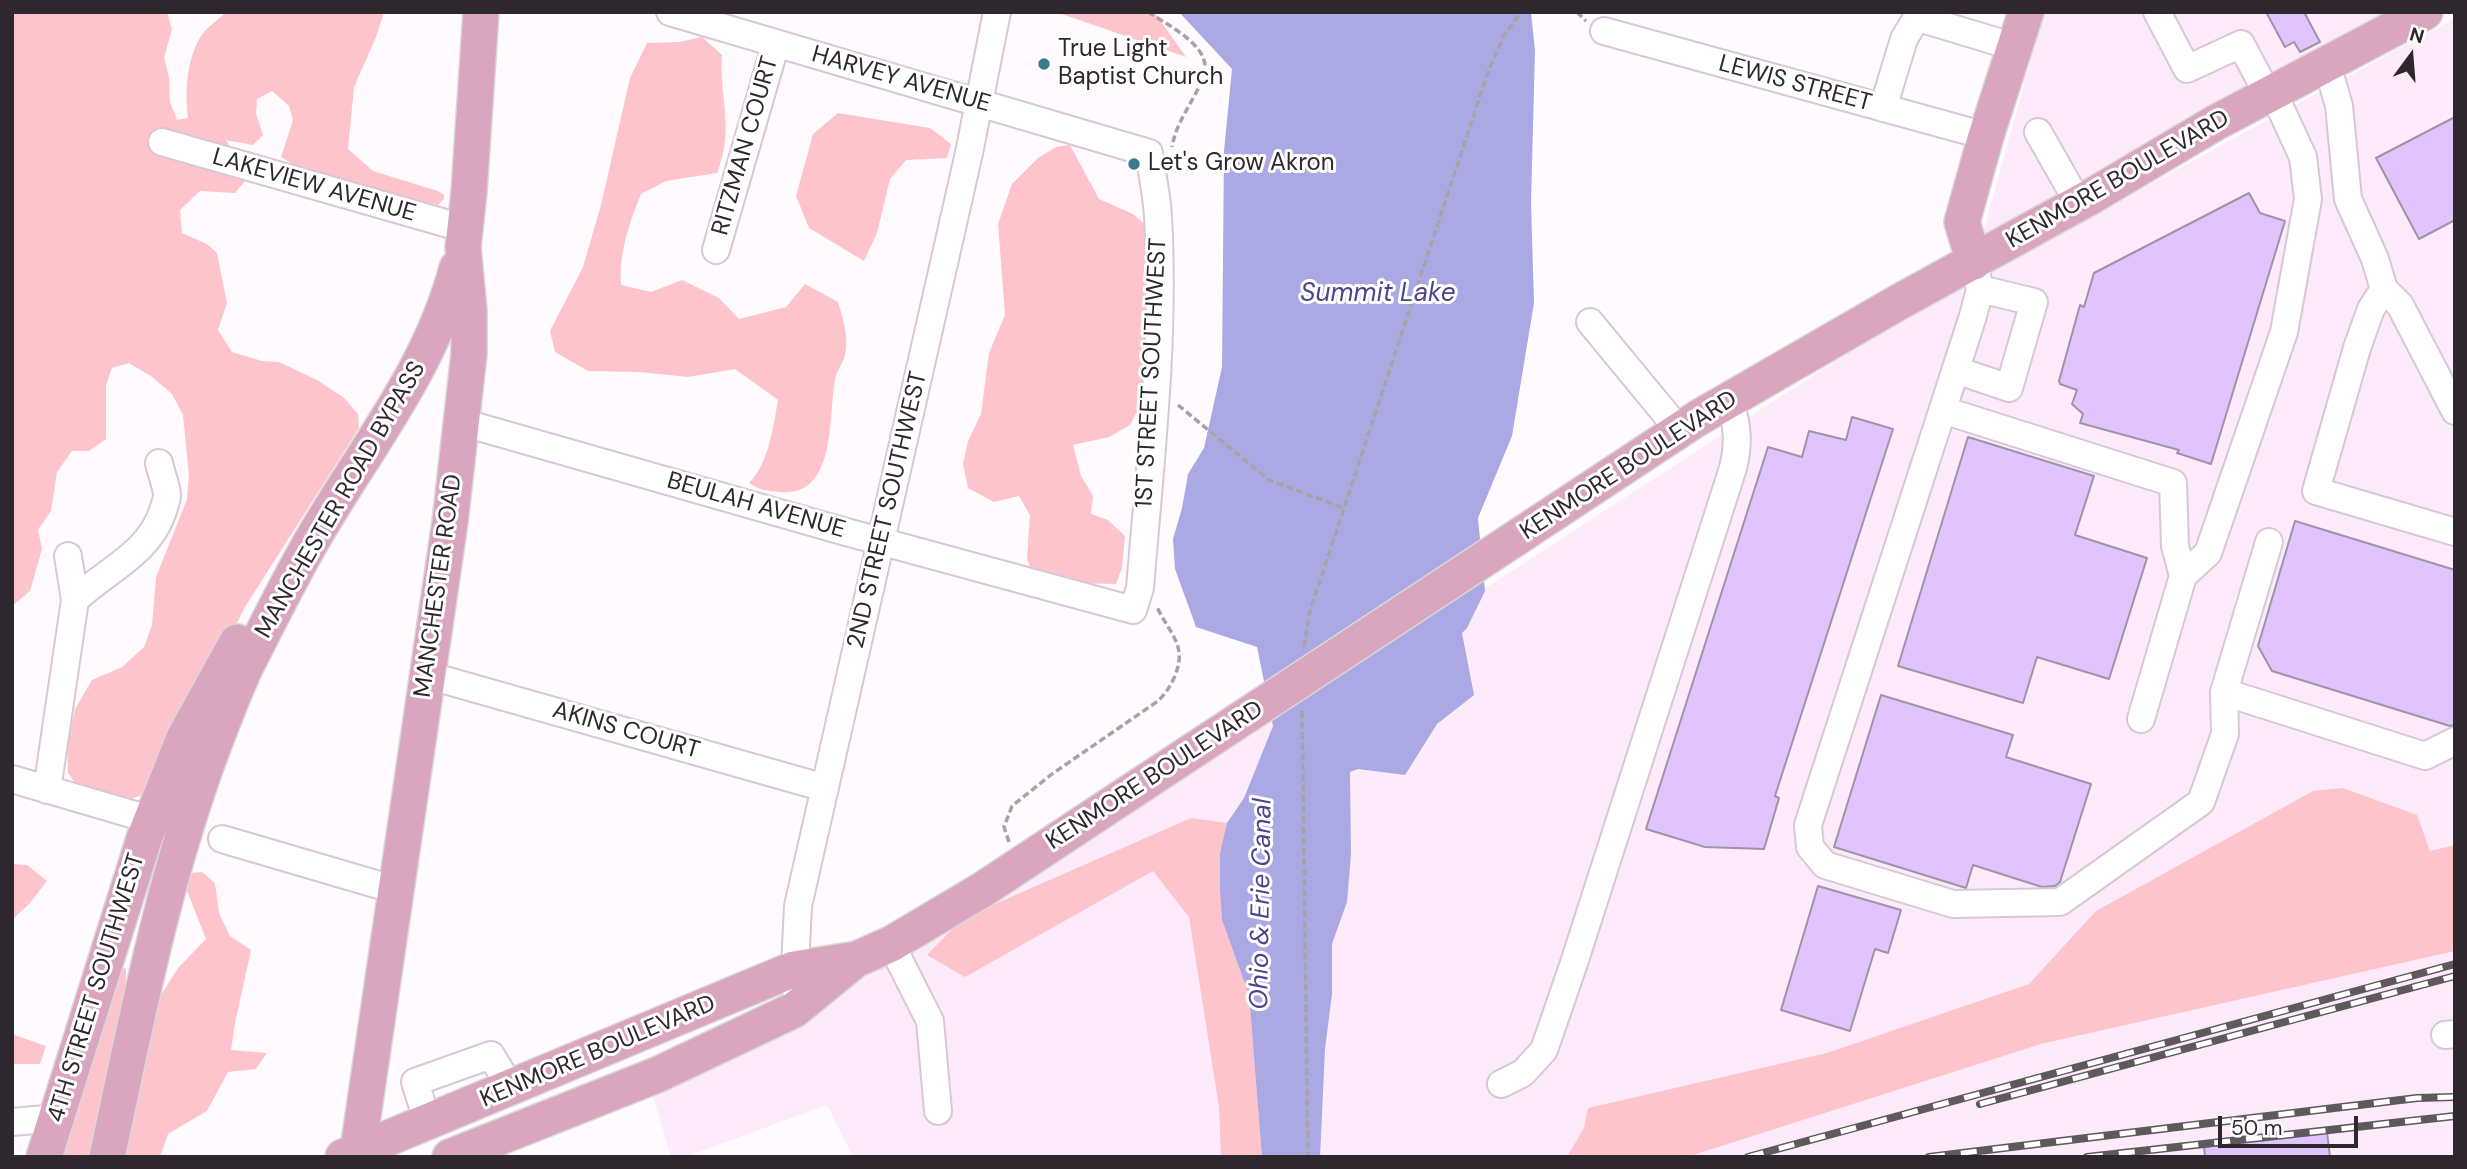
<!DOCTYPE html>
<style>
body{margin:0}
#map{position:relative;width:2467px;height:1169px;overflow:hidden;background:#fefafd;font-family:"DM Sans",sans-serif}
canvas{display:block}
.frame{position:absolute;inset:0;border:14px solid #2e272d;pointer-events:none}
.north{position:absolute;left:2376px;top:21px;width:70px;height:70px;-webkit-text-stroke:5px #fff;paint-order:stroke;rotate:16deg;font-size:19px;font-weight:700;line-height:28px;text-align:center;color:#2e272d}
.north::after{content:'';display:block;margin:auto;width:24px;height:32px;background:#2e272d;clip-path:polygon(50% 0,100% 100%,50% 72%,0 100%)}
.scale{position:absolute;left:2218px;top:1116px;width:140px;height:32px;box-sizing:border-box;border:4px solid #2e272d;border-top:0;padding-left:9px;font-size:21px;line-height:24px;white-space:nowrap;color:#2e272d;-webkit-text-stroke:5px #fff;paint-order:stroke}
</style>
<div id="map">
<canvas width="2467" height="1169"></canvas>
<div class="frame"></div>
<div class="north">N</div>
<div class="scale">50 m</div>
</div>
<script>
const c = document.querySelector('canvas').getContext('2d');
c.lineJoin = 'round';
function paint(path, color) { c.fillStyle = color; c.fill(path, 'evenodd'); }
function trace(path, color, width, dash) { c.strokeStyle = color; c.lineWidth = width; c.lineCap = dash ? 'butt' : 'round'; c.setLineDash(dash || []); c.stroke(path); }
function drawText(font, color, halo, rows, align = 'center') {
  c.font = font + ' "DM Sans",sans-serif'; c.lineWidth = 6; c.setLineDash([]); c.textBaseline = 'middle'; c.strokeStyle = halo; c.fillStyle = color; for (const [text, x, y, turn = 0] of rows) {
    c.save(); c.translate(x, y); c.rotate((+turn || 0) * Math.PI / 180); c.textAlign = isNaN(turn) ? turn : align; if (halo) c.strokeText(text, 0, 0); c.fillText(text, 0, 0); c.restore();
  }
}
const built = new Path2D(`
 M2044 12H2400L1979 248Z
 M2455 18V1157H853L827 1105 685 1157H671L651 1089 1407 639 1891 325Z`);
const green = new Path2D(`
 M12 12H167L172 29 164 58 169 77 170 102 177 120 188 118C185 91 186 61 201 36 207 27 218 20 226 12H384L376 37 354 87 348 149 373 171 438 191 444 195V199L438 205 424 203 294 165 281 157 293 120 289 106 272 91 257 99 256 113 263 135 253 145 226 140 246 180 235 193 200 191 180 210 182 233 207 244 217 253 227 303 218 330 232 352 262 361 279 362 317 380 343 397 358 414 359 428 245 607 155 783 142 795 126 801 96 795 76 784 68 773 67 747 75 709 92 680 122 667 144 647 152 625 156 577 187 499 189 475 183 415 172 394 152 377 129 363 112 368 106 385V439L89 451H72L57 472 51 511 38 530 42 549 30 591 12 606Z
 M1056 12H1154L1186 57Z
 M702 37 722 55C719 100 735 128 717 173L666 181 641 194C629 224 619 252 621 285L651 292 682 280 719 298 739 319 786 307 805 284 838 302C843 319 849 337 845 355 843 364 836 371 835 380 828 417 837 498 779 492 767 491 759 490 749 483 769 463 773 427 778 400L735 369 688 377 640 372 588 371 555 352 550 331 583 267 601 205 630 78 647 43 679 42Z
 M838 113 930 128 951 144 947 158 906 160 890 179 877 233 864 261 809 228 796 196 813 134Z
 M1070 145 1099 199 1133 214 1147 226 1152 266 1144 322V375L1141 404 1130 425 1109 437 1073 445 1081 476 1093 496 1091 514 1108 520 1125 536 1122 568 1116 584 1073 583 1032 572 1027 559 1030 515 1019 496 994 502 968 488 963 464 968 441 981 414 989 353 1005 315 998 224 1012 184 1038 158 1056 147Z
 M2343 788 2417 815 2430 851 2455 845V951L2041 1044 1687 1157H1567L1584 1128 1588 1108 1827 1053 2029 984 2096 911 2313 791Z
 M1191 818 1227 823 1220 853 1222 920 1249 995 1262 1157H1221L1219 1107 1189 917 1153 871 965 977 927 955 963 918Z
 M12 864 27 865 47 881 29 904 12 920Z
 M202 872 215 883 219 913 230 936 251 950 235 1023 231 1050 267 1053 256 1069 228 1072 207 1111 168 1134 160 1157H125L141 1065 161 995 178 968 206 939 187 891 188 873Z
 M119 965 126 969 125 999 92 1157H60Z
 M12 1034 46 1046 40 1064H12Z`);
const water = new Path2D(`
 M1179 12H1531L1535 51 1531 203 1534 303 1512 436 1478 518 1485 591 1467 628 1462 633 1474 695 1437 724 1405 775 1358 769 1350 772 1351 854 1347 902 1332 944V994L1325 1049 1320 1157H1262L1249 995 1222 920 1220 888V853L1227 823 1244 798 1273 726 1257 647 1196 627 1175 569 1173 539 1182 508 1188 474 1204 448 1222 367 1224 151 1232 69Z`);
const building = new Path2D(`
 M2266 12H2304L2320 42 2300 52 2294 42 2285 47Z
 M2455 117V220L2419 239 2376 158Z
 M2249 193 2260 213 2285 221 2211 464 2177 453 2179 450 2080 423 2083 414 2072 404 2077 390 2060 384 2059 381 2080 305 2084 307 2094 273Z
 M1852 417 1893 429 1775 796 1779 798 1764 849 1705 847 1646 829 1768 447 1802 457 1809 431 1846 440Z
 M1968 437 2094 476 2075 535 2147 558 2109 679 2037 657 2023 703 1898 666Z
 M2295 521 2455 570V725L2450 726 2272 671 2258 646Z
 M1881 695 2013 735 2006 757 2091 784 2060 882 2055 886 2042 887 1973 865 1966 888 1834 847Z
 M1818 886 1901 910 1888 953 1875 949 1850 1031 1781 1010Z
 M2327 1132 2330 1157H2205L2204 1147Z`);
const path = new Path2D(`
 M1148 12C1165 23 1206 44 1205 67 1205 79 1196 92 1191 102 1182 118 1175 130 1172 147
 M1577 12 1586 21
 M1178 405 1269 480 1344 508
 M1304 647 1310 611 1489 69 1504 36 1521 12
 M1302 711 1308 1157
 M1009 842 1004 827 1012 806 1052 774 1158 701C1165 694 1170 687 1174 678 1188 646 1171 636 1157 607`);
const minor = new Path2D(`
 M2157 12 2187 69 2241 44 2268 95
 M1604 31 1986 136
 M2327 64 2339 106 2348 199 2375 259 2384 289 2400 305 2455 411
 M1883 108 1904 39 1914 22 1922 19 2015 47
 M2038 132 2079 204
 M162 142 466 229
 M716 250 776 43
 M1974 262 1980 289 1973 316 1808 825 1810 847 1825 865 1953 904 2060 902 2201 802 2225 734 2224 692 2269 542
 M2384 289 2371 309 2357 348 2316 491 2455 532
 M1590 322 1679 430
 M1956 370 2009 388 2034 302 1980 289
 M1943 410 2173 483 2175 546 2183 576
 M461 422 839 530 1133 610 1140 588C1150 465 1165 340 1158 217 1157 196 1152 174 1149 153L670 12
 M75 600C105 571 149 554 163 511 164 506 167 500 167 495 166 484 161 473 159 463
 M427 675 825 788
 M2224 692 2425 756 2455 741
 M2141 719 2183 576 2208 553 2284 332 2308 199 2303 157 2273 92
 M12 779 152 820
 M47 790 75 600 68 556
 M222 839 396 890
 M891 944 930 1021 938 1111
 M794 986 798 906 969 153 997 12
 M2445 1035 2455 1034
 M1501 1084 1523 1073 1544 1050 1574 963 1733 468C1739 444 1738 424 1729 401
 M12 1122 57 1118
 M428 1123 415 1082 491 1055 511 1088`);
const major = new Path2D(`
 M1974 262 1962 222 1986 136 2026 12
 M1516 538 1698 418 1899 302 2092 196 2215 123 2425 12
 M44 1157 144 839 184 738 237 642
 M107 1157C137 1018 163 880 213 747 224 719 234 691 247 664 268 623 288 582 311 542 363 451 430 371 457 268
 M343 1157 794 969 857 959 891 944 982 890 1144 783
 M357 1157 450 522 469 354V310L463 247 469 192 481 12
 M450 1157 659 1074 794 1010 854 961`);
const rail = new Path2D(`
 M1980 1104 2455 976
 M1748 1157 2455 964
 M1929 1157 2417 1098 2455 1097
 M2087 1157 2455 1116`);
const majorBridge = new Path2D(`
 M1144 783 1516 538`);
const markers = [
 [1044,64,7,"#3b7a8f"],
 [1134,164,7,"#3b7a8f"]
];
const poiNames = [
 ["True Light",1058,50],
 ["Baptist Church",1058,78],
 ["Let's Grow Akron",1148,164]
];
const streetNames = [
 ["HARVEY AVENUE",901,80,16],
 ["LEWIS STREET",1795,84,15],
 ["RITZMAN COURT",746,146,-74],
 ["KENMORE BOULEVARD",2118,180,-30],
 ["LAKEVIEW AVENUE",314,186,16],
 ["1ST STREET SOUTHWEST",1152,373,-87],
 ["KENMORE BOULEVARD",1629,466,-33],
 ["MANCHESTER ROAD BYPASS",341,500,-60],
 ["BEULAH AVENUE",756,506,16],
 ["2ND STREET SOUTHWEST",888,510,-77],
 ["MANCHESTER ROAD",439,586,-82],
 ["AKINS COURT",626,731,16],
 ["KENMORE BOULEVARD",1155,776,-33],
 ["4TH STREET SOUTHWEST",97,988,-73],
 ["KENMORE BOULEVARD",598,1052,-23]
];
const waterNames = [
 ["Summit Lake",1378,294],
 ["Ohio & Erie Canal",1262,904,-89]
];
paint(built, '#fdeafb');
paint(green, '#fec4cb');
paint(water, '#aba9e4');
paint(building, '#e1c4fe');
trace(building, '#9d94a7', 2);
trace(minor, '#d8c7d7', 30);
trace(major, '#d9d8d9', 38);
trace(path, '#a7a2a6', 3.5, [7, 3.5]);
trace(minor, '#fff', 26);
trace(major, '#d9a5bf', 35);
trace(rail, '#5f595e', 8);
trace(rail, '#fff', 5, [16]);
trace(majorBridge, '#d9d8d9', 38, []);
trace(majorBridge, '#d9a5bf', 35);
for (const [x, y, r, color] of markers) { const dot = new Path2D(); dot.arc(x, y, r, 0, 2 * Math.PI); c.fillStyle = color; c.fill(dot); trace(dot, '#fff', 2.5); }
drawText('24px', '#2e272d', '#fff', poiNames, 'left');
drawText('24px', '#2e272d', '#fff', streetNames);
drawText('italic 26px', '#4b438b', '#fff', waterNames);
</script>
